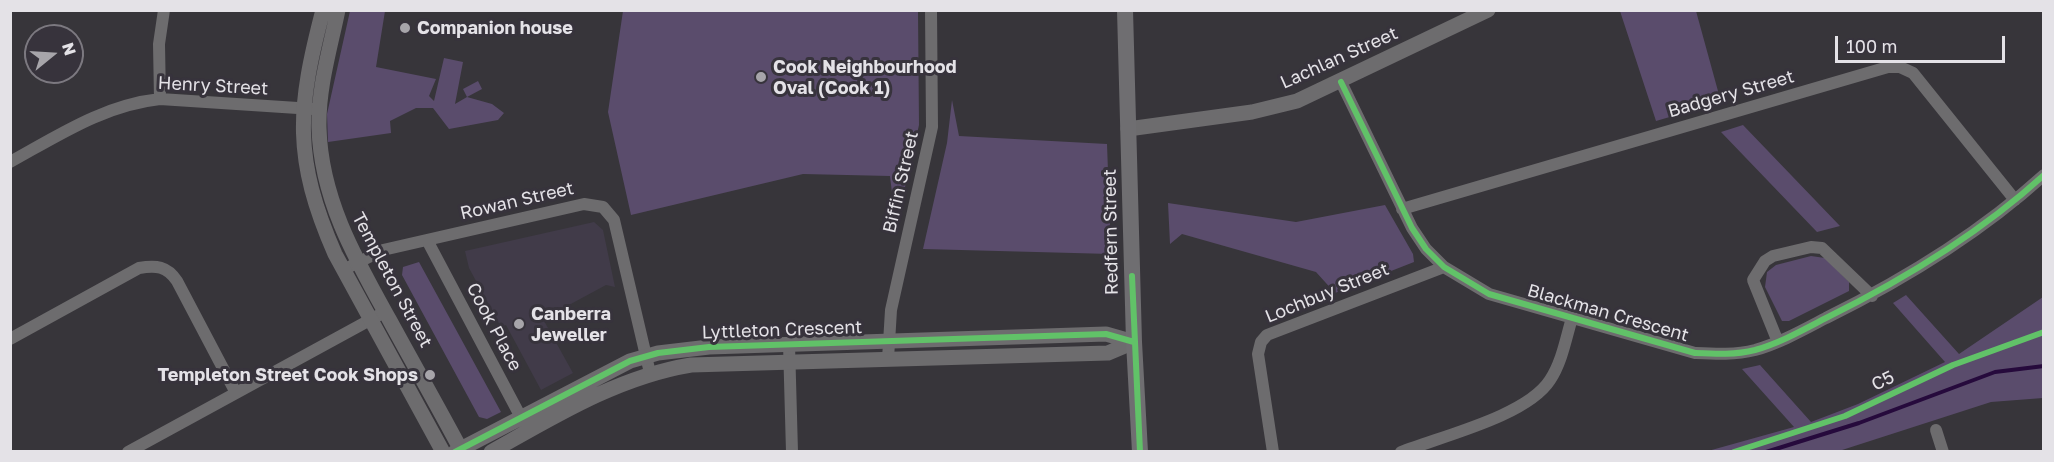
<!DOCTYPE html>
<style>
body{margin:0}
#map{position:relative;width:2054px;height:462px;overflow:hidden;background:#37353a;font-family:"Golos Text",sans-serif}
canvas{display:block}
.frame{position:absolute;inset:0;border:12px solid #e4e2e7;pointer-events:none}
.north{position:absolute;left:24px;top:24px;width:60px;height:60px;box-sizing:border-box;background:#37333c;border:2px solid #7c7980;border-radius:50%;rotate:72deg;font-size:16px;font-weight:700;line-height:24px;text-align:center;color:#e4e2e7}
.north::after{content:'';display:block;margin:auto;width:21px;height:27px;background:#a7a5aa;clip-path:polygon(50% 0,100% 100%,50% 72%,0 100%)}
.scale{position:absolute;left:1835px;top:36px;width:170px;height:27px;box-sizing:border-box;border:3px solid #e4e2e7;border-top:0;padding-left:8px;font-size:18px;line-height:21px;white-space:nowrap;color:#e4e2e7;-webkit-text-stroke:4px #37333c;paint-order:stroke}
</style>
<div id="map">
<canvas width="2054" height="462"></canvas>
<div class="frame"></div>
<div class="north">N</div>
<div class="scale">100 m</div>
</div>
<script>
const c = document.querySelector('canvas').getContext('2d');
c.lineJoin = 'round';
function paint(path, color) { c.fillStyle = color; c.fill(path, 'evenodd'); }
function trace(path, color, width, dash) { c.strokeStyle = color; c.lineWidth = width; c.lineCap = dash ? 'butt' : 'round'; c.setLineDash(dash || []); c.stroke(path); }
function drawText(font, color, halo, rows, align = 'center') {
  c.font = font + ' "Golos Text",sans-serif'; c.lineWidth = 6; c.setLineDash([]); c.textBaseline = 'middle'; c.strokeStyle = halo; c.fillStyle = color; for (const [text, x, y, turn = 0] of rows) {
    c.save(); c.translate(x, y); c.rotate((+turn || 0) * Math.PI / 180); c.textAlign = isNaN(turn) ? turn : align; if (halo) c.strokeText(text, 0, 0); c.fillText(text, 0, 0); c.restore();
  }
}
const built = new Path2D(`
 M594 222 603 230 615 287 606 285 543 319 573 373 541 390 506 325 501 327 469 268 465 251Z`);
const green = new Path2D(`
 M350 11H385L376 67 436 79 429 96 434 101 444 58 463 62 455 104 467 97 492 104 504 113 498 120 449 129 433 108H416L390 121 391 133 328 142 327 114Z
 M623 11H918L919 125 896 227 890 176 803 174 631 215 608 112Z
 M1620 11H1696L1721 102 1656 121Z
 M478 81 482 89 467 97 463 89Z
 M952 100 959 136 1107 144 1111 254 923 249 947 143Z
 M1743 125 1840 226 1817 232 1721 132Z
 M1168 203 1296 222 1385 205 1413 254 1414 262 1335 293 1316 272 1182 234 1170 244Z
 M1811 256 1825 258 1849 282V291L1789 321H1782L1765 287 1767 272 1776 265Z
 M419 262 501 412 487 419 479 417 402 275 403 267Z
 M1906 295 1959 354 2043 297V398L1991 402 1839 451H1708L1794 427 1742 369 1760 365 1811 422 1858 404 1945 362 1893 303Z`);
const stream = new Path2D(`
 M1766 452 1859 423 1995 372 2044 366`);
const minor = new Path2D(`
 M1341 82 1412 228 1426 249 1444 267 1489 294 1695 353C1716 354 1735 355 1755 350 1780 343 1803 330 1826 318 1903 280 1979 234 2044 175
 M160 99 159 44 164 10
 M10 162C59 135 104 105 160 99L313 109
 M1402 209 1888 67H1900L1913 73 2015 200
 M427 240 525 425
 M343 270 383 250 584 204 603 207 614 220 650 373
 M10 339 139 268C156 265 167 266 177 281L236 393
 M1778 342 1753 280 1765 261 1773 256 1811 247 1822 248 1872 296
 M789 344 792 452
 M888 359 891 310 932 127 931 10
 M1936 430 1943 452
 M128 452 379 315
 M1273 452 1258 354 1261 342 1267 335 1444 267
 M1401 452C1442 436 1527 416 1550 380 1562 362 1566 338 1572 318`);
const tertiary = new Path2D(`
 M323 10C297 109 293 158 335 254L443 452
 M338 10C330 49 318 88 319 128 321 199 355 258 389 319 413 363 438 407 462 452
 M1128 129 1252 112 1297 101 1488 10
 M455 452 630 361 658 353 709 347 1106 334 1134 342
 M491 452C555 416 618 377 691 365L1108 353 1134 342`);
const secondary = new Path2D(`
 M1125 10 1134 342 1140 452`);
const cycleway = new Path2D(`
 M1341 82 1412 228 1426 249 1444 267 1489 294 1695 353C1716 354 1735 355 1755 350 1780 343 1803 330 1826 318 1903 280 1979 234 2044 175
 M1132 276 1140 452
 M455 452 630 361 658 353 709 347 1106 334 1134 342
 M1734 452 1845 416 1953 365 2044 332`);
const markers = [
 [405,28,6,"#a7a5aa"],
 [761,77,6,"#a7a5aa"],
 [519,324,6,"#a7a5aa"],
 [430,375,6,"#a7a5aa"]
];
const poiNames = [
 ["Companion house",417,28],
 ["Cook Neighbourhood",773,67],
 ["Oval (Cook 1)",773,88],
 ["Canberra",531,314],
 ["Jeweller",531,335],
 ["Templeton Street Cook Shops",418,375,"right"]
];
const streetNames = [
 ["Lachlan Street",1339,58,-24],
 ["Henry Street",213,86,3],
 ["Badgery Street",1731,94,-16],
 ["Biffin Street",901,182,-77],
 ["Rowan Street",517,201,-13],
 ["Redfern Street",1111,232,-91],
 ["Templeton Street",392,280,62],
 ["Lochbuy Street",1327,293,-22],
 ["Blackman Crescent",1608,313,16],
 ["Cook Place",494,327,62],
 ["Lyttleton Crescent",782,330,-2],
 ["C5",1883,381,-26]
];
paint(built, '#413b49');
paint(green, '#5a4c6c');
trace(stream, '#260a3c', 4);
trace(minor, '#6d6c6e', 12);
trace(tertiary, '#6d6c6e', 15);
trace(secondary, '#6f6e71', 16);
trace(cycleway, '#61c268', 6);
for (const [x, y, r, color] of markers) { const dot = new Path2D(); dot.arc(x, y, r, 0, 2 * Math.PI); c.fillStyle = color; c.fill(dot); trace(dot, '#37333c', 2); }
drawText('bold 18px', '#e4e2e7', '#37333c', poiNames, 'left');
drawText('18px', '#e4e2e7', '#37333c', streetNames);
</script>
